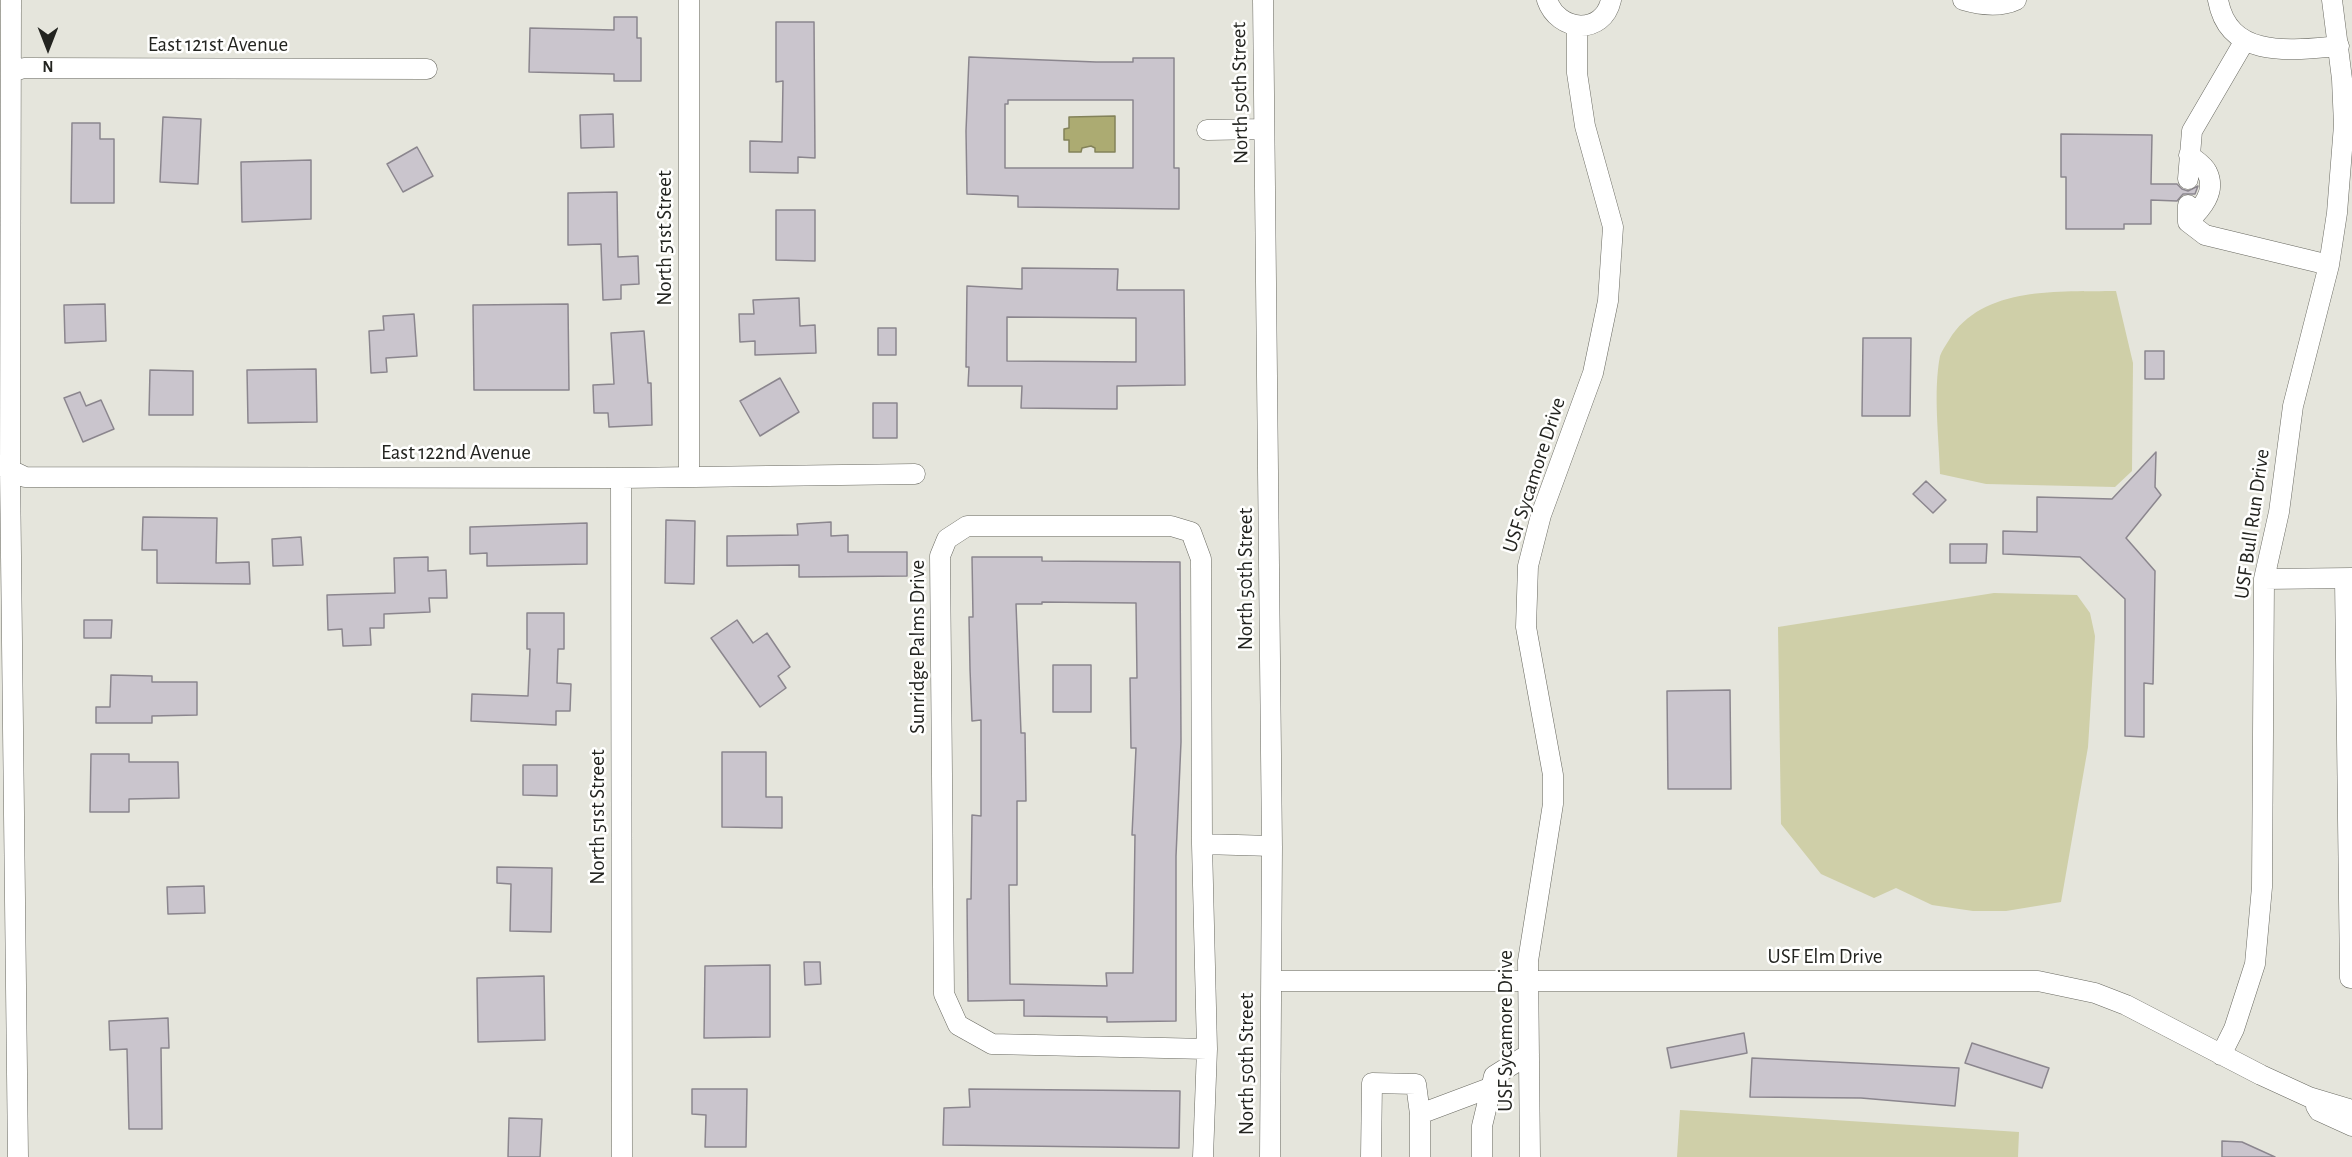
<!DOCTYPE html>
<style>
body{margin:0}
#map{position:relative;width:2352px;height:1157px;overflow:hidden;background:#e5e5dc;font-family:"Alegreya Sans",sans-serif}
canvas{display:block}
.north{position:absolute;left:18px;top:18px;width:60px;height:60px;-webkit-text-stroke:4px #fffffe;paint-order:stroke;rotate:180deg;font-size:16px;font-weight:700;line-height:24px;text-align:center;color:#232420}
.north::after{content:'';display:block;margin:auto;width:21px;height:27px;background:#232420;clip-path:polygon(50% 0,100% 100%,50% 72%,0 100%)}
</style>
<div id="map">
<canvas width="2352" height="1157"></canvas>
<div class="north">N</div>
</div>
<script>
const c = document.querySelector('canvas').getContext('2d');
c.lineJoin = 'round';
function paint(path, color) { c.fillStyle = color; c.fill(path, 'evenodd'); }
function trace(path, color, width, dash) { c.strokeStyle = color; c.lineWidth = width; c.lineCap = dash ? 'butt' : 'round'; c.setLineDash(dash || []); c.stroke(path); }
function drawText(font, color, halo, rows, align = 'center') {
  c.font = font + ' "Alegreya Sans",sans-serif'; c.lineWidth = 5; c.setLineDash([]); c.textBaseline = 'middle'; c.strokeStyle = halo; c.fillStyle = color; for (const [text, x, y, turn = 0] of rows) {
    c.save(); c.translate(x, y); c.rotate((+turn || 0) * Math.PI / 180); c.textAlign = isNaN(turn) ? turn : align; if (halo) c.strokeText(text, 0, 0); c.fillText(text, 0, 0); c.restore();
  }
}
const green = new Path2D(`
 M2116 291 2133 363 2132 471 2115 487 1986 484 1940 474C1939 437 1933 392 1940 356 1942 350 1946 345 1949 340 1982 285 2061 292 2116 291Z
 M1994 593 2077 595 2090 613 2095 636 2088 747 2061 902 2006 911H1973L1932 905 1896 888 1874 898 1821 874 1781 824 1778 627Z
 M1680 1110 2019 1132 2018 1157H1677Z`);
const water = new Path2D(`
 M1115 116V152H1095V148L1091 146 1082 148 1081 152H1069V140H1064V129L1069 128V117Z`);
const building = new Path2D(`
 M614 17H637V38H641V81H614V74L529 72 530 28 614 30Z
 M776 22H814L815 158 798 157V173L750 172V141L782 142 783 81 776 82Z
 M969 57 1096 62H1133V58H1174V168H1179V209L1018 207V196L967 194 966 131ZM1008 100H1133V168H1005V104H1008Z
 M613 114 614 147 581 148 580 115Z
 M163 117 201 119 198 184 160 182Z
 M72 123H100V139H114V203H71Z
 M2061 134 2152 135 2151 184H2177L2182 189 2188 191 2198 186 2195 194H2183L2177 201 2151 200V224H2124V229H2066V177H2061Z
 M417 147 433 176 403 192 387 164Z
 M311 160V219L242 222 241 162Z
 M617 192 618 257 638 256 639 284 621 285V299L603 300 601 244 568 245V193Z
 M776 210H815V261L776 260Z
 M1022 268 1118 269 1117 290H1184L1185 385 1117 386V409L1021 408 1022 386H968L969 367H966L967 286 1022 289ZM1007 317 1136 318V362L1007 361Z
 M799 298 800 326 815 325 816 353 755 355V341L740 342 739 314H754L753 300Z
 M105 304 106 341 65 343 64 305Z
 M568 304 569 390H474L473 305Z
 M414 314 417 356 386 358 387 372 371 373 369 331 384 330 383 316Z
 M878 328H896V355H878Z
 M644 331 648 383H651L652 425 609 427 608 413H594L593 385 614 384 611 333Z
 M1863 338H1911L1910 416H1862Z
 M2145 351H2164V379H2145Z
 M316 369 317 422 248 423 247 370Z
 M150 370 193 371V415H149Z
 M780 378 799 412 760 436 740 401Z
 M80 392 86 406 101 400 114 429 83 442 64 398Z
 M873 403H897V438H873Z
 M2156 452 2155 487 2161 495 2126 538 2155 571 2153 684 2144 683V737L2125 736V599L2080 557 2003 554V531L2037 532V497L2112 499Z
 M1926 481 1946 500 1933 513 1913 494Z
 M143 517 217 518 216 563 249 562 250 584 157 583V550H142Z
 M666 520 695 521 694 584 665 583Z
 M831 522V536L848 535V552H907V576L799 577V565L727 566V536L798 535 797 524Z
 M587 523V564L487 566V553L470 554V527Z
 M301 537 303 565 273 566 272 539Z
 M1950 544H1987L1986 563H1950Z
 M428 557V571L446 570 447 598H429L430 612 384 614V628H370L371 645 343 646 342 629 328 630 327 595 395 593 394 558Z
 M972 557H1042V561L1180 562 1181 742 1176 856V1021L1107 1022V1017L1024 1016V1000L968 1001 967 899H971L972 815 981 816V720L972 721 970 669 969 617H973ZM1042 602 1136 603 1137 678H1130L1131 748H1136L1132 835H1135L1133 973H1106L1107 986 1010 984 1009 885H1017V801H1026L1025 733H1021L1016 604H1042Z
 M527 613H564V649H558L557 683 571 684 570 711H556V725L471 721 472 694 528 696 530 649H527Z
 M84 620H112L111 638H84Z
 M737 620 753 643 767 633 790 667 778 676 786 688 760 707 711 638Z
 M1053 665H1091V712H1053Z
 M111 675 152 676V682H197V715L152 716V723H96V707H110Z
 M1730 690 1731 789H1668L1667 691Z
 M722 752H766V797H782V828L722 827Z
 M91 754H129V762H178L179 798 129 799V812H90Z
 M523 765H557V796L523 795Z
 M497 867 552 868 551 932 510 931 511 884 497 883Z
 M204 886 205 913 168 914 167 887Z
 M804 962H820L821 984 805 985Z
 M770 965V1037L704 1038 705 966Z
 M544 976 545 1040 478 1042 477 978Z
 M168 1018 169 1048H161L162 1129H129L127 1049 110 1050 109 1021Z
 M1744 1033 1747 1053 1671 1068 1667 1048Z
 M1972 1043 2049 1068 2042 1088 1965 1063Z
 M1752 1058 1959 1068 1955 1106 1861 1098 1750 1097Z
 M692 1089H747L746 1147H705L706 1115 692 1114Z
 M969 1089 1180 1091 1179 1148 943 1145 944 1108 970 1107Z
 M509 1118 542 1119 540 1157H508Z
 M2222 1141 2242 1142 2275 1157H2222Z`);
const minor = new Path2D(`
 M11 0 10 470 18 1157
 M689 0V476
 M1263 0 1272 846 1270 1157
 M1547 0C1558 32 1603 36 1611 0
 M1963 0C1980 5 1999 8 2016 0
 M2218 0C2229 60 2292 50 2339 46
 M11 72 24 68 427 69
 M1207 130 1264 129
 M2188 179 2192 131 2244 42
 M2188 205V222L2205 235 2329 265
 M2188 222C2201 209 2217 192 2207 172 2204 165 2195 160 2189 155
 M0 465 25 477 621 478 915 474
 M621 478 622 1157
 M2264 579 2352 578
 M2345 579 2350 978H2352
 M1202 844 1207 1049 992 1044 958 1025 944 994 940 556 947 539 967 526H1171L1191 532 1201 559 1202 844 1272 846
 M1272 981H2038L2095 993 2126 1005 2261 1075 2309 1097 2352 1110
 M2221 1055 2234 1029 2255 964 2262 887 2264 579 2279 512 2293 406 2329 265 2337 213 2344 125 2342 79 2332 0
 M2316 1106 2319 1111 2352 1126
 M1203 1157 1207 1049
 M1371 1157 1372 1083 1416 1084 1420 1114 1492 1087
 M1420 1157V1114
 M1482 1157V1126L1494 1076 1529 1054
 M1530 1157 1528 961 1553 804V775L1526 627 1528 566 1541 515 1593 373 1608 301 1613 227 1585 126 1577 73V26`);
const streetNames = [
 ["East 121st Avenue",218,45],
 ["North 50th Street",1240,93,-91],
 ["North 51st Street",665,238,-90],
 ["East 122nd Avenue",456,453],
 ["USF Sycamore Drive",1534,475,-72],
 ["USF Bull Run Drive",2252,524,-82],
 ["North 50th Street",1246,579,-90],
 ["Sunridge Palms Drive",918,647,-90],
 ["North 51st Street",598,817,-90],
 ["USF Elm Drive",1825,957],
 ["USF Sycamore Drive",1506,1031,-90],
 ["North 50th Street",1247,1064,-90]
];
paint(green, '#cfcfa8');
paint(water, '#acab72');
trace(water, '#838259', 1.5);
paint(building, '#cac5cd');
trace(building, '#8b868e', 1.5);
trace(minor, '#696961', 21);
trace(minor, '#fff', 20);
drawText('21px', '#232420', '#fffffe', streetNames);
</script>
